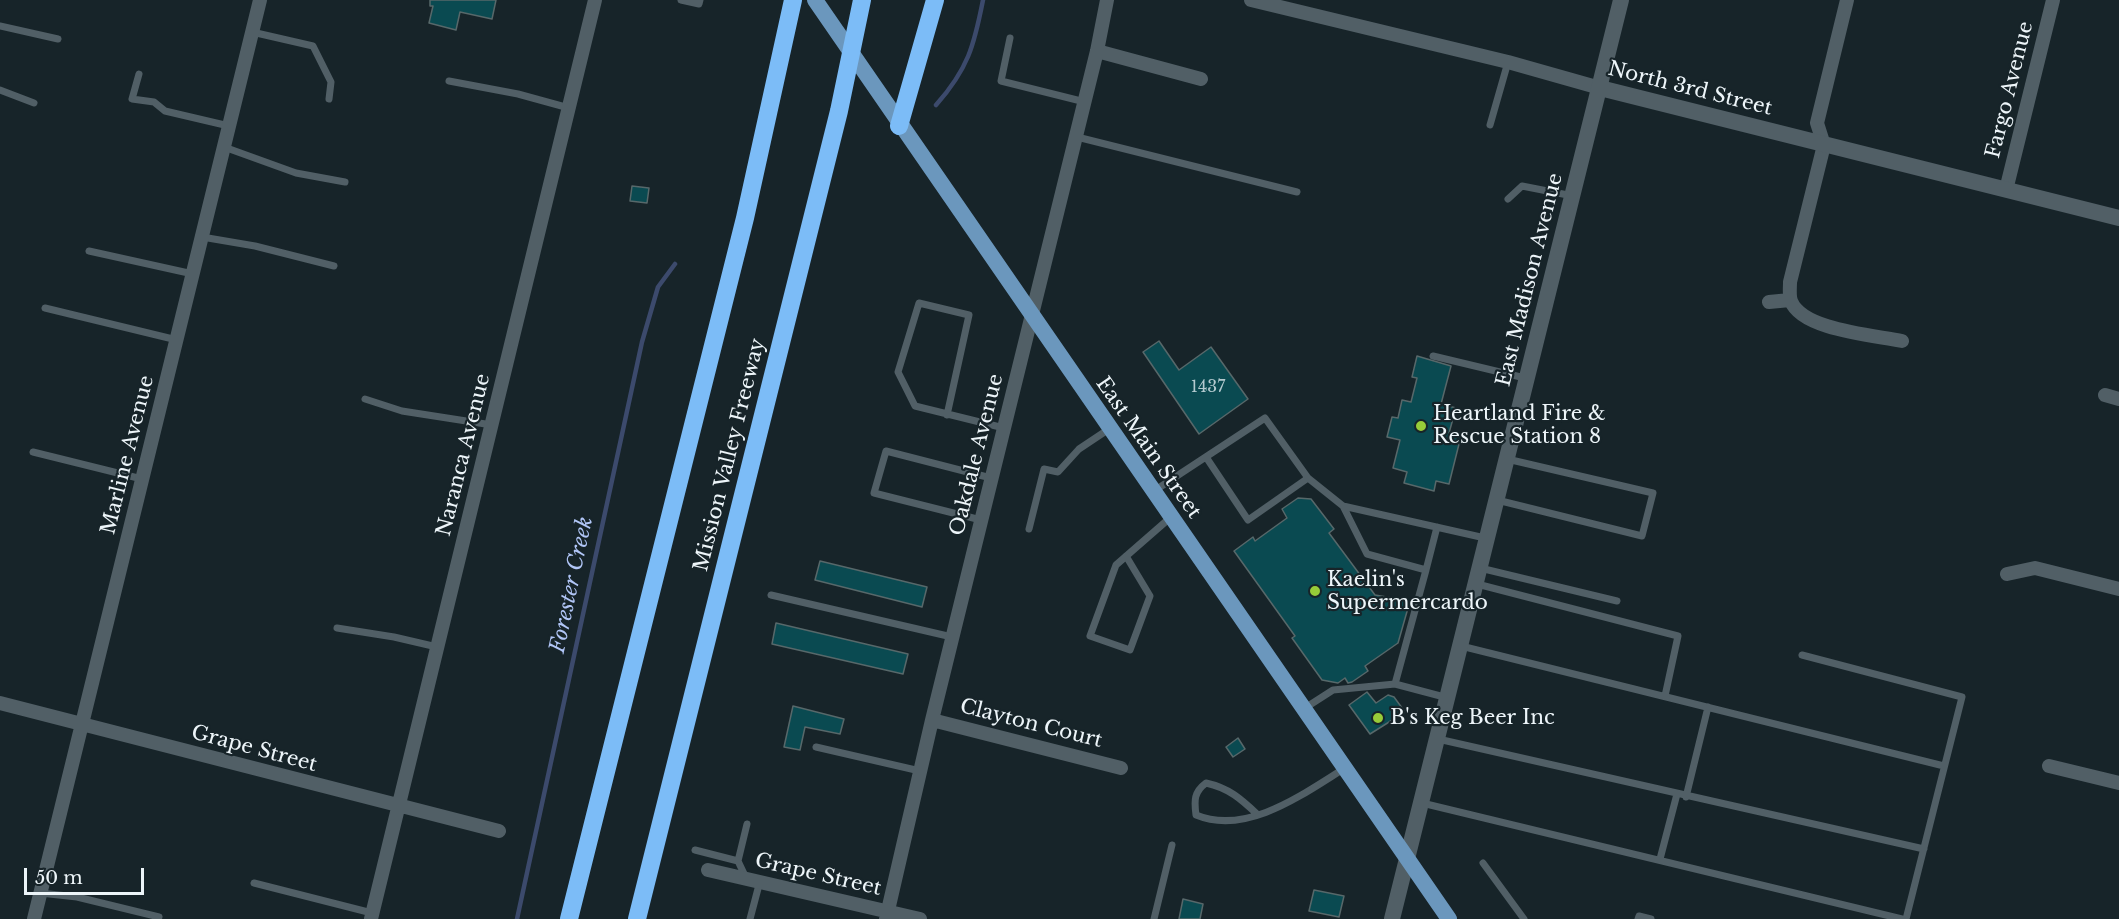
<!DOCTYPE html>
<style>
body{margin:0}
#map{position:relative;width:2119px;height:919px;overflow:hidden;background:#172429;font-family:"Libre Baskerville",serif}
canvas{display:block}
.scale{position:absolute;left:24px;top:868px;width:120px;height:27px;box-sizing:border-box;border:3px solid #edf5f9;border-top:0;padding-left:8px;font-size:18px;line-height:21px;white-space:nowrap;color:#edf5f9;-webkit-text-stroke:4px #172429;paint-order:stroke}
</style>
<div id="map">
<canvas width="2119" height="919"></canvas>
<div class="scale">50 m</div>
</div>
<script>
const c = document.querySelector('canvas').getContext('2d');
c.lineJoin = 'round';
function trace(path, color, width, dash) { c.strokeStyle = color; c.lineWidth = width; c.lineCap = dash ? 'butt' : 'round'; c.setLineDash(dash || []); c.stroke(path); }
function paint(path, color) { c.fillStyle = color; c.fill(path, 'evenodd'); }
function drawText(font, color, halo, rows, align = 'center') {
  c.font = font + ' "Libre Baskerville",serif'; c.lineWidth = 4.5; c.setLineDash([]); c.textBaseline = 'middle'; c.strokeStyle = halo; c.fillStyle = color; for (const [text, x, y, turn = 0] of rows) {
    c.save(); c.translate(x, y); c.rotate((+turn || 0) * Math.PI / 180); c.textAlign = isNaN(turn) ? turn : align; if (halo) c.strokeText(text, 0, 0); c.fillText(text, 0, 0); c.restore();
  }
}
const stream = new Path2D(`
 M936 105C968 69 974 46 983 0
 M517 919 642 342 658 287 675 264`);
const building = new Path2D(`
 M430 0H496L492 19 460 12 456 30 429 23 433 6H430Z
 M632 186 649 188 647 203 630 201Z
 M1159 341 1179 370 1211 347 1248 399 1199 434 1143 352Z
 M1417 356 1451 366 1441 404 1456 408 1449 433 1461 436 1449 484 1436 481 1434 491 1404 483 1407 472 1393 468 1400 440 1387 437 1392 417 1398 418 1402 400 1411 402 1417 378 1412 377Z
 M1298 498 1311 499 1334 529 1329 533 1375 595 1410 601 1398 643 1365 666 1368 671 1352 682 1348 683 1345 678 1338 683 1322 680 1292 638 1295 636 1234 551 1253 537 1255 541 1287 518 1282 509Z
 M820 561 927 587 922 607 815 580Z
 M776 623 908 654 903 674 772 644Z
 M1367 692 1376 703 1388 695 1394 697 1405 712 1370 734 1349 705Z
 M793 706 844 719 840 734 805 727 800 750 784 747Z
 M1238 738 1245 749 1233 757 1226 747Z
 M1314 890 1344 896 1339 917 1309 911Z
 M1183 899 1203 904 1200 919H1179Z`);
const service = new Path2D(`
 M681 0 699 4 700 0
 M0 26 58 39
 M252 32 313 46 331 82 329 99
 M1010 38 1001 81 1085 102
 M139 74 132 99 154 102 165 111 229 126
 M449 81 518 94 569 108
 M0 90 34 103
 M1490 125 1508 62
 M1077 137 1297 192
 M224 147 296 173 345 182
 M1508 199 1522 186 1573 196
 M202 237 255 246 334 266
 M89 251 193 274
 M45 308 177 340
 M1433 356 1525 378
 M365 399 402 411 492 425
 M947 415 969 315 919 303 898 372 915 406 1004 428
 M33 452 142 479
 M1206 457 1248 520 1308 478
 M1154 491 1265 418 1308 478 1343 506 1485 538
 M1497 500 1642 536 1653 493 1507 459
 M1343 506 1367 554 1426 570 1437 527
 M981 520 874 493 886 451 991 478
 M1029 529 1044 469 1058 472 1079 449 1109 429
 M1126 556 1150 596 1130 650 1090 636 1116 565 1171 517
 M1480 568 1617 601
 M1477 584 1678 636 1665 696
 M771 595 952 637
 M337 628 394 637 437 647
 M1461 646 1944 766
 M1802 655 1962 697 1906 919
 M1395 684 1448 698
 M1305 708 1333 690 1395 684 1426 570
 M1438 739 1924 849
 M816 747 920 771
 M1686 797 1708 707
 M1422 803 1902 919
 M1257 814C1241 799 1229 788 1206 783 1194 792 1194 800 1196 815 1247 836 1303 794 1345 768
 M695 850 738 861
 M1660 859 1677 794
 M1483 863 1524 919
 M746 878 738 861 747 824
 M254 883 372 913
 M40 893 77 897 159 917
 M750 919 760 881
 M1154 919 1172 845
 M1638 919 1639 916 1651 919`);
const minor = new Path2D(`
 M1251 0 1508 62 1600 88
 M1847 0 1817 123 1824 145 1790 282C1790 288 1789 296 1791 301 1802 330 1873 335 1902 341
 M1097 51 1201 79
 M2006 190 2053 0
 M1769 302 1790 300
 M2105 395 2119 399
 M2007 574 2035 568 2119 589
 M0 703 499 831
 M932 720 1121 768
 M2049 766 2119 783
 M708 870 920 919
 M34 919 260 0
 M371 919 595 0
 M886 919 932 720 1097 51 1107 0`);
const tertiary = new Path2D(`
 M1600 88 2119 218
 M1392 919 1621 0`);
const primary = new Path2D(`
 M815 0 1449 919`);
const motorway = new Path2D(`
 M899 126 935 0
 M569 919 745 218 793 0
 M637 919 839 111 862 0`);
const markers = [
 [1421,426,6,"#97cc39"],
 [1315,591,6,"#97cc39"],
 [1378,718,6,"#97cc39"]
];
const numberNames = [
 ["1437",1208,387]
];
const streetNames = [
 ["North 3rd Street",1690,89,14],
 ["Fargo Avenue",2010,90,-76],
 ["East Madison Avenue",1530,280,-76],
 ["East Main Street",1148,448,55],
 ["Marline Avenue",128,455,-76],
 ["Naranca Avenue",464,455,-76],
 ["Mission Valley Freeway",730,455,-76],
 ["Oakdale Avenue",977,455,-76],
 ["Clayton Court",1031,724,14],
 ["Grape Street",254,749,15],
 ["Grape Street",818,875,13]
];
const poiNames = [
 ["Heartland Fire &",1433,414],
 ["Rescue Station 8",1433,437],
 ["Kaelin's",1327,580],
 ["Supermercardo",1327,603],
 ["B's Keg Beer Inc",1390,718]
];
const waterNames = [
 ["Forester Creek",572,585,-78]
];
trace(stream, '#3c4a6c', 4.5);
paint(building, '#0a4a51');
trace(building, '#57686a', 1.5);
trace(service, '#515f66', 7);
trace(minor, '#515f66', 14);
trace(tertiary, '#515f66', 16);
trace(primary, '#6b97bd', 16);
trace(motorway, '#7cbcf7', 18);
for (const [x, y, r, color] of markers) { const dot = new Path2D(); dot.arc(x, y, r, 0, 2 * Math.PI); c.fillStyle = color; c.fill(dot); trace(dot, '#172429', 2); }
drawText('16px', '#b4cacf', null, numberNames);
drawText('20px', '#edf5f9', '#172429', streetNames);
drawText('20px', '#edf5f9', '#172429', poiNames, 'left');
drawText('italic 21px', '#b1c6f7', '#172429', waterNames);
</script>
